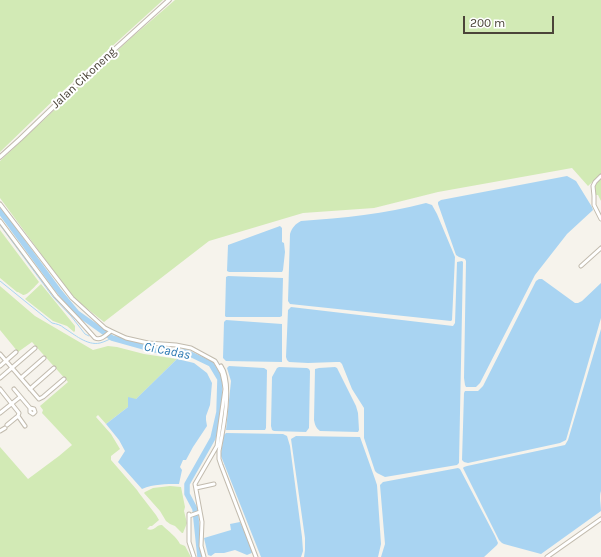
<!DOCTYPE html>
<style>
body{margin:0}
#map{position:relative;width:601px;height:557px;overflow:hidden;background:#f6f3ec;font-family:Karla,sans-serif}
canvas{display:block}
.scale{position:absolute;left:463px;top:16px;width:91px;height:18px;box-sizing:border-box;border:2px solid #4b4439;border-top:0;padding-left:5px;font-size:12px;line-height:14px;white-space:nowrap;color:#4b4439;-webkit-text-stroke:3px #fff;paint-order:stroke}
</style>
<div id="map">
<canvas width="601" height="557"></canvas>
<div class="scale">200 m</div>
</div>
<script>
const c = document.querySelector('canvas').getContext('2d');
c.lineJoin = 'round';
function paint(path, color) { c.fillStyle = color; c.fill(path, 'evenodd'); }
function trace(path, color, width, dash) { c.strokeStyle = color; c.lineWidth = width; c.lineCap = dash ? 'butt' : 'round'; c.setLineDash(dash || []); c.stroke(path); }
function drawText(font, color, halo, rows, align = 'center') {
  c.font = font + ' Karla,sans-serif'; c.lineWidth = 4; c.setLineDash([]); c.textBaseline = 'middle'; c.strokeStyle = halo; c.fillStyle = color; for (const [text, x, y, turn = 0] of rows) {
    c.save(); c.translate(x, y); c.rotate((+turn || 0) * Math.PI / 180); c.textAlign = isNaN(turn) ? turn : align; if (halo) c.strokeText(text, 0, 0); c.fillText(text, 0, 0); c.restore();
  }
}
const green = new Path2D(`
 M0 0H163L63 91 0 152Z
 M175 0H601V174L588 186 572 168 438 192 374 208 303 213 209 241 104 322 80 303 69 292 0 198V161L131 38Z
 M601 179V201L598 195H596L594 186Z
 M0 230 39 282C36 285 27 296 23 295 21 294 19 292 17 292L0 278Z
 M41 284 75 326V331L74 332 67 326 53 321 25 299Z
 M0 286 35 316 93 350 108 346 117 347 144 354 177 359 128 407 106 424 98 415 96 417 111 434 120 449 111 456V460L137 490 139 493 156 515 159 520 152 526H150L147 529C155 532 156 524 162 525 168 531 177 537 180 544L185 546 191 557H0V447L28 479 59 456 72 445 42 413 43 410 40 406 68 382 32 342 18 352 0 330Z
 M170 486 181 487 185 507 184 511 187 523 183 533H182L175 526 170 524 166 521 160 511 144 493 145 492 153 488Z`);
const water = new Path2D(`
 M567 176 576 181 592 207 593 210 567 234 535 275 480 383 476 387H466L465 385 464 378 466 261 465 259 459 257 456 255 438 204V202L441 200Z
 M426 203 432 205 437 214 455 257 452 320 451 321 290 304 288 301 290 234C292 228 295 224 301 221 343 218 385 214 426 203Z
 M280 226 282 228V242L284 243 285 252 283 270 282 272H229L227 271 228 245Z
 M462 261 463 262 459 463 457 465 385 477 377 473 375 471 364 438V408L352 389 342 364 340 362H336L308 363 289 362 287 360 286 357 288 310 291 307 453 326 455 323 457 262Z
 M228 276 283 278 282 316 280 317H226L225 316 226 277Z
 M539 279H542L575 303H578L582 301 601 283V318L566 440 560 443 468 463 464 462 462 460 464 393 465 391H478L483 386 536 281Z
 M226 320 282 324V362L226 361 223 358 224 322Z
 M601 329V491C599 496 601 505 601 511L541 554 504 544 502 543 499 540 463 468 464 467 467 466 565 445 568 440Z
 M177 359 194 363 207 373 212 383 210 405 206 416V420L207 426 193 447 186 460H183L180 467 182 470 179 484C165 484 154 484 142 489L118 462 125 451 119 440 106 424 128 407V397L136 399Z
 M229 366 264 368 267 370 266 428 265 430H226L231 381 227 368Z
 M279 367 307 368 309 369 310 371 309 428 306 432 274 431 272 430 271 426 272 377 277 368Z
 M335 367 337 368 356 406 358 413 359 430 358 432 320 431C316 428 315 425 314 420L315 369 319 368Z
 M226 433 283 434 287 436 290 446 302 537 303 551 301 557H261L221 456V453L224 435Z
 M296 436 360 437 375 479 377 485 381 544 378 557H304L305 550V538L291 439Z
 M458 468 460 469 495 536 498 543 497 545 484 557H381L385 544 380 485 383 482Z
 M240 522 254 552 247 555 235 550 224 553H215L211 556 208 555 204 538 231 530 230 524Z`);
const stream = new Path2D(`
 M0 225 53 297 71 316 85 334 89 336
 M0 281 52 323C57 324 61 325 64 328 74 334 87 346 100 343 104 342 108 340 112 338`);
const river = new Path2D(`
 M0 211 58 290 77 313 112 338 155 350 186 352 211 364 220 379 219 412 213 438 187 484V494L195 509 200 557`);
const minor = new Path2D(`
 M601 176 595 182 593 186 594 196V205L601 219
 M0 204 72 298 105 328 111 331
 M0 221 56 296 78 319 95 338C101 341 106 335 111 331L126 338 148 343 176 345 191 348 215 361 218 366 222 373 224 382 225 389 217 446 195 484 202 522 201 546 204 557
 M581 266 601 248
 M0 354 39 399 43 397 64 379
 M0 366 16 352
 M221 366C233 383 223 431 219 451V459L221 465 256 557
 M0 378 35 348
 M21 378 44 358
 M0 389 19 413 18 416
 M14 389 30 408V412L33 414 35 412 34 409 30 408
 M30 389 54 368
 M0 413 20 397
 M7 425 18 416 25 426
 M0 431 5 428
 M196 488 214 484
 M189 514V542L194 557
 M189 516 200 512
 M547 557 601 519`);
const tertiary = new Path2D(`
 M0 157 20 139 94 68 169 0`);
const streetNames = [
 ["Jalan Cikoneng",84,78,-43]
];
const waterNames = [
 ["Ci Cadas",167,351,11]
];
paint(green, '#d2eab5');
paint(water, '#a9d4f2');
trace(stream, '#a9d4f2', 1);
trace(river, '#a9d4f2', 5.5);
trace(minor, '#c2bbae', 5);
trace(tertiary, '#c2bbae', 5.5);
trace(minor, '#fff', 3);
trace(tertiary, '#fff', 3.5);
drawText('12px', '#4b4439', '#fff', streetNames);
drawText('italic 13px', '#2e7ab2', '#fff', waterNames);
</script>
